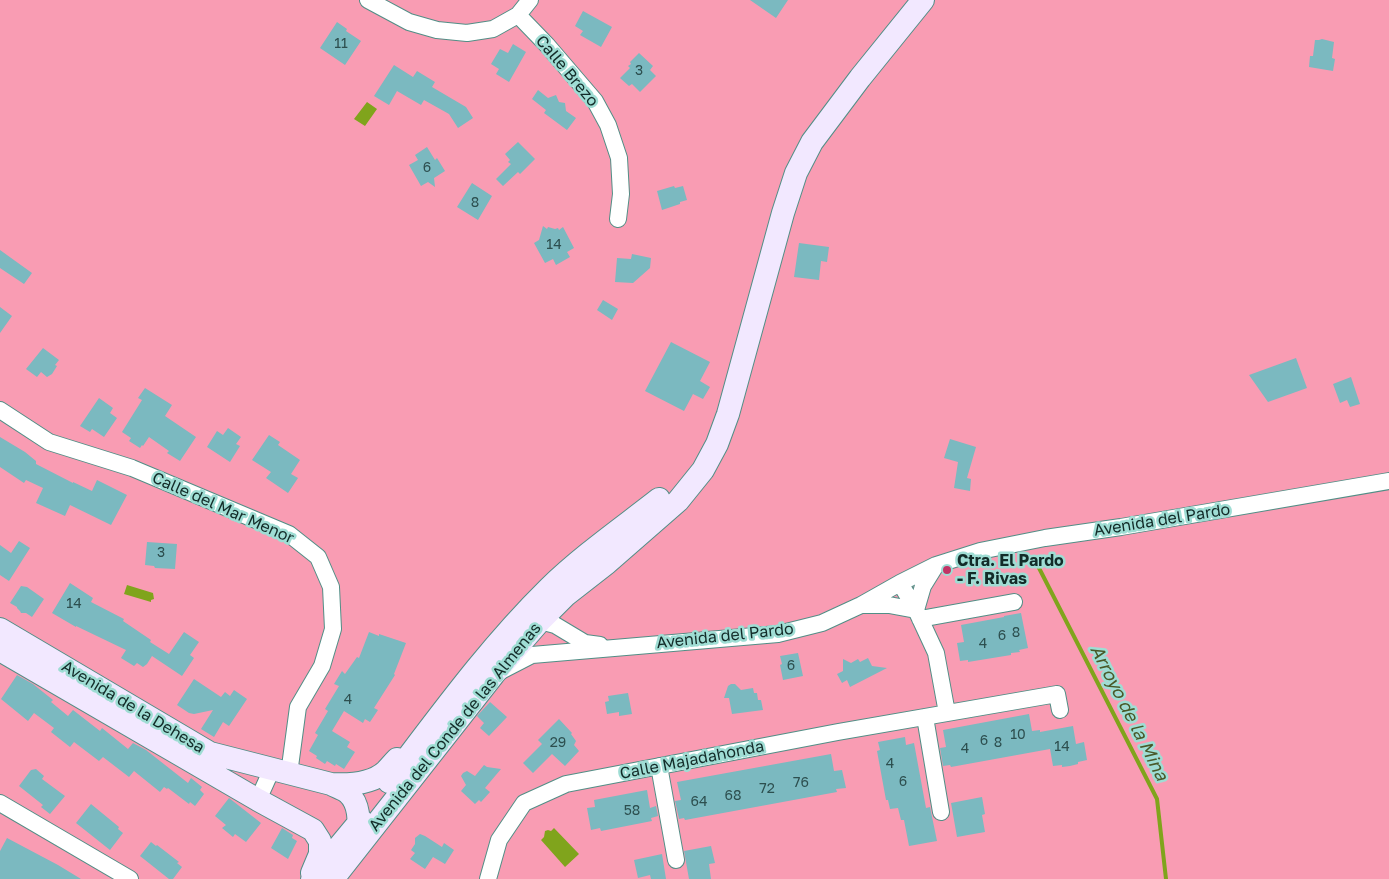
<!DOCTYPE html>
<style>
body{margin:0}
canvas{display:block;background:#9fddd4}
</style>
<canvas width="1389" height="879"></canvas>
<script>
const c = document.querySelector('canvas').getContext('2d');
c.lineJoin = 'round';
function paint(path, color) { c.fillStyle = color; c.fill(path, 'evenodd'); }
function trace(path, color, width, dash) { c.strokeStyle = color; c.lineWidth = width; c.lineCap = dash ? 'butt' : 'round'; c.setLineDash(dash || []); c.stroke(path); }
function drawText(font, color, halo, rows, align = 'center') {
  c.font = font + ' "Golos Text",sans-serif'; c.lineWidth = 5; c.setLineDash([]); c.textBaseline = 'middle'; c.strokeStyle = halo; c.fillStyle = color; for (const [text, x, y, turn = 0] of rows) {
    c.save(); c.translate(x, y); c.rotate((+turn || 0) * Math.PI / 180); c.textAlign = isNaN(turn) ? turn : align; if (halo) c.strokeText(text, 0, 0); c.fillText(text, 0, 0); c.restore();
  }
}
const green = new Path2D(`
 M0 0H1389V879H0Z`);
const water = new Path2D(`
 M367 102 377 109 365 126 354 119Z
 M127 585 153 593 154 599 151 600V602L124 594Z
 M554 828 579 854 565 867 541 840 544 837 545 831 548 830 551 831Z`);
const stream = new Path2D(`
 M1039 568 1157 799 1166 879`);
const building = new Path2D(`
 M750 0H788L776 18Z
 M583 11 612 27 601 47 580 35 583 31 575 26Z
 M337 22 347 29 346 31 361 41 345 65 320 48Z
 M1322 39 1334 42 1332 58 1335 59 1333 71 1309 67 1310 56H1313L1315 40H1319Z
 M513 44 526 52 509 82 496 74 499 69 491 64 500 49 508 53Z
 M639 53 653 66 650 70 656 76 640 92 632 84 629 86 620 78 630 68 628 66 631 64 630 62Z
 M394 65 413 77 417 71 435 82 432 87 466 107 473 118 458 128 449 114 424 100 421 105 397 91 389 105 374 96Z
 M538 90 548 98 556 95 559 102 565 103 566 111 576 118 567 130 544 113 546 110 532 99Z
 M518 142 535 159 520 174 518 172 503 186 496 179 511 164 508 162 510 160 505 154Z
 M427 147 435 160 437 158 445 171 434 178 435 187 428 182 421 186 409 165 418 160 415 155Z
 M472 183 492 196 478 220 457 207Z
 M674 186 675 188 683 186 687 200 680 202V204L662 210 657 191Z
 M543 226 547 229 548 227 555 229 558 228 559 230 563 227 574 248 567 252 570 257 556 265 553 259 545 263 534 243 539 240Z
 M799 243 829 247 827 262 821 261 819 280 794 277Z
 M0 250 32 273 24 284 0 268Z
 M632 254 651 258 650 268 633 283 615 282 617 258 631 259Z
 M603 300 618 309 612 320 597 310Z
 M0 307 12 316 0 333Z
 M671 342 710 362 700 381 710 387 703 399 693 394 684 411 645 391Z
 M43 348 59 360 55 365 57 366 52 374 47 377 41 372 37 377 26 369Z
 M1296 358 1307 388 1268 402 1249 375Z
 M1351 377 1360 404 1350 407 1347 400 1340 403 1333 384Z
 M145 388 172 405 165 416 196 437 180 461 167 453 169 451 149 437 143 446 142 445 140 448 129 441 131 438 122 432 142 400 138 398Z
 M99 398 113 408 110 413 117 418 104 437 92 429 90 432 80 426Z
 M228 428 241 437 236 444 240 446 230 462 207 447 217 431 223 435Z
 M269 435 280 442 278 445 300 460 291 474 298 478 288 493 266 478 271 472 252 460Z
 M0 437 25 452 36 461V464L73 483V482L92 491 97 480 127 495 111 525 70 505 65 516 36 503 43 488 26 480 24 483 0 467Z
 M950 439 976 447 967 478 971 479 970 491 954 488 958 462 944 458Z
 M19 541 30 548 9 581 0 575V545L11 553Z
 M147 542 177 544 175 569 155 568 154 566 145 565Z
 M70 583 93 598 91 602 124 619 123 621 151 640 150 642 169 654 184 632 199 642 190 655 194 658 182 676 152 656 147 664 143 667 137 663 134 666 121 658 126 650 76 626V627L52 613Z
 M21 586 27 587 44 599 32 617 26 613H21L20 611 17 608V607L10 603Z
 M1021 613 1028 648 1019 650 1020 652 1011 653V655L968 662V660L960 661 957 643 964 642 961 625 1004 617V616Z
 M369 632 379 636V634L406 643 394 674 395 675 374 708 378 710 370 722 365 719 363 723 344 711 332 731 350 742 347 747 355 752 344 769 336 764 335 766 327 761 325 764 316 758 317 756 309 751 318 735 315 733 328 711 325 709 339 686 334 684 342 671 345 674 357 657 359 658Z
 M798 653 803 676 783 680 780 665 782 664 780 656Z
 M868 658 872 666 887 668 850 687 847 680 842 683 837 674 843 671V659L851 663 858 659 860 662Z
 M17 675 33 684 53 700 51 702 68 716 73 710 100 731 102 728 128 749 133 743 146 750 188 783 191 778 202 787 200 790 204 794 195 806 190 802 189 804 168 788 167 789 164 787 160 792 134 771 129 777 103 757 99 761 74 742 70 747 51 732 54 728 34 713 28 721 1 699Z
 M194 679 221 697 225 692 230 696 234 690 247 699 229 726 223 722 214 737 201 729 213 710 194 714 189 713 177 705Z
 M731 684H735L741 690 753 688 754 693H757L758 700H761L763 710 732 714 729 698H724L728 686Z
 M628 693 632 714 619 716V712L607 714 605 702 609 701 608 696Z
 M490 702 507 717 489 736 480 728 484 723 477 716Z
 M1029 714 1032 731 1040 730V732L1073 726 1076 744 1084 742 1087 760 1078 762V764L1070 766 1062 767V765L1053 766 1050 749 951 767 950 765 943 766 940 748 946 747 943 730Z
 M559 719 572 733 571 734 576 741 574 745 579 751 565 766 552 754 533 773 523 763 542 744 538 740Z
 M905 737 906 745 914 743 926 808 930 807 937 841 909 846 904 820H901L898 808 890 809 888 800H886L877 751 880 750 878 742Z
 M831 754 834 771 842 770 846 788 836 789 837 792 685 820 684 818 679 819 675 801 681 800 677 782Z
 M484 765 487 767 501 769 485 788 490 792 481 802 479 800 475 804 461 791 466 785 461 776 463 773 467 771 475 776Z
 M36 769 44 776 42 779 65 796 50 814 41 807 43 805 19 786 31 770Z
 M647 790 650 808 656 806 658 816 651 818 652 821 601 831 600 828 591 830 587 808 595 807 594 800Z
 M982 797 985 814 982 815 985 832 957 837 951 803Z
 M229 798 261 823 246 842 235 834 233 837 222 828 226 825 215 816Z
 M91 804 119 827 118 829 123 833 110 850 76 823Z
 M282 828 293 835 292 838 297 841 288 859 271 848Z
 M420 834 425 836 442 847 444 843 454 850 445 864 433 857 425 869 410 859 415 853 411 850 415 844V838Z
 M7 838 58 865 81 879H0V851Z
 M151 842 156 846 157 845 179 862 177 863 182 867 173 879H169L140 856Z
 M711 846 715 863 709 864 711 879H689L684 851Z
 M662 854 666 879H651L650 875 638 878 634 860Z`);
const street = new Path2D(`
 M368 0 409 22 437 30 467 33 493 29 518 15 530 0
 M518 15 547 45 595 101 608 125 619 158 621 194 618 219
 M0 410 49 442 132 468 289 534 318 557 331 587 333 629 322 666 298 707 289 774
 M900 583 916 610 936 653 947 713
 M863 605H889L916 610
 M916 610 923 586 936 565
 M920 619 1014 602
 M531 624 540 621 555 625 585 643 600 645
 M501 671 532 655 778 634 822 623 861 605 900 583 936 565 980 551 1045 538 1121 527 1389 481
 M925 717 941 812
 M659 766 676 860
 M258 800 272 769
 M0 803 130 879
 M488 879 499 840 524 803 566 784 838 732 1057 694 1060 710`);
const secondary = new Path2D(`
 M0 629 210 753 331 784C349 785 372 784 386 771 390 767 393 763 397 759
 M0 650 258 800 313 830 320 841V854L312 873
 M389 782C440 715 489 647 549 588 583 555 622 528 659 499
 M331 784C336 787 344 789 348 793 360 804 359 821 358 835
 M312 879 361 820
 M333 879 494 674 540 621 566 595 607 563 678 501 703 470 717 444 728 414 783 213 796 173 812 142 860 78 923 0`);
const markers = [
 [947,570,5,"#c13465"]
];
const numberNames = [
 ["11",341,44],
 ["3",639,71],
 ["6",427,168],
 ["8",475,203],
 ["14",554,245],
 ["3",161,553],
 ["14",74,604],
 ["8",1016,633],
 ["6",1002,636],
 ["4",983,644],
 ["6",791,666],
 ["4",348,700],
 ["10",1018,735],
 ["6",984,741],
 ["29",558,743],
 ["8",998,743],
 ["14",1062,747],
 ["4",965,749],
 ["4",890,764],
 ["6",903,782],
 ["76",801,783],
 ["72",767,789],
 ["68",733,796],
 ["64",699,802],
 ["58",632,811]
];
const streetNames = [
 ["Calle Brezo",567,71,50],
 ["Calle del Mar Menor",223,508,24],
 ["Avenida del Pardo",1162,520,-9],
 ["Avenida del Pardo",725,636,-6],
 ["Avenida de la Dehesa",133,707,31],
 ["Avenida del Conde de las Almenas",455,727,-51],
 ["Calle Majadahonda",692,760,-11]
];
const poiNames = [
 ["Ctra. El Pardo",957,561],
 ["- F. Rivas",957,579]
];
const waterNames = [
 ["Arroyo de la Mina",1129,713,63]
];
paint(green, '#f99cb3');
paint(water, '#80a41c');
trace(stream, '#80a41c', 4);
paint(building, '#7bb9c0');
trace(street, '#528e86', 18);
trace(secondary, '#528e86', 24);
trace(street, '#fff', 16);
trace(secondary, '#f2e8ff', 22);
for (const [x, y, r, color] of markers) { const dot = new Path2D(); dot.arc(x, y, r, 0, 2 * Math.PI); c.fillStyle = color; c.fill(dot); trace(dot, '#9fddd4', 2); }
drawText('14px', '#2d4f4f', null, numberNames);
drawText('16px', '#132c29', '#9fddd4', streetNames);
drawText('bold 16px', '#132c29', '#9fddd4', poiNames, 'left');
drawText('italic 18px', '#495929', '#9fddd4', waterNames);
</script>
